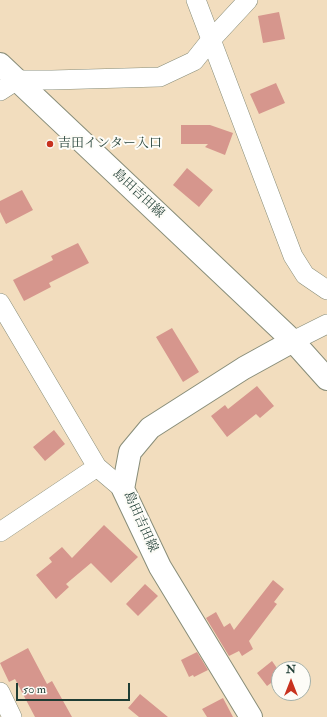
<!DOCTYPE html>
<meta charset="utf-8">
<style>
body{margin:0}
#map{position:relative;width:327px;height:717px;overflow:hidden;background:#f2ddbe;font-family:"IM FELL Double Pica",serif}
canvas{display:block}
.north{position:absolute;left:271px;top:661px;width:40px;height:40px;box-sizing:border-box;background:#fdfcf7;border:1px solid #a4b0a9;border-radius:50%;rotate:0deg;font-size:11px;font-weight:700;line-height:16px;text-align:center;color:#1f3d34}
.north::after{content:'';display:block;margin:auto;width:14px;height:18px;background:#c8321e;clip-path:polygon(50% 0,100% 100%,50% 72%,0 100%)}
.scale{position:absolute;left:16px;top:683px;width:114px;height:18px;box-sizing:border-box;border:2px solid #1f3d34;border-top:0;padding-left:5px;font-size:12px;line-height:14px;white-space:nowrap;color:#1f3d34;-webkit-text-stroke:3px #fdfcf7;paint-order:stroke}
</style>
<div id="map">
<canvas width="327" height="717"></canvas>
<div class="north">N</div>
<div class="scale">50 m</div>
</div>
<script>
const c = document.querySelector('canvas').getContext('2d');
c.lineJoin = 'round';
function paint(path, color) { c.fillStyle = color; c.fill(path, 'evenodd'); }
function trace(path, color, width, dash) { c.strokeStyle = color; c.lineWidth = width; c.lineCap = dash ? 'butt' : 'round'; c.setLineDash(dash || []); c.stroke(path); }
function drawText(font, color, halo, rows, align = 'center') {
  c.font = font + ' "IM FELL Double Pica","Noto Serif JP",serif'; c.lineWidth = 4; c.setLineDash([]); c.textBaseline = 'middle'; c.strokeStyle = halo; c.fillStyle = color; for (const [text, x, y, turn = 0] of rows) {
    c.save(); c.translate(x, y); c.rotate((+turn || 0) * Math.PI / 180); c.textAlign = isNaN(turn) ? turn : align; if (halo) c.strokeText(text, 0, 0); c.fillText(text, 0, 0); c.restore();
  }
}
const building = new Path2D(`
 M279 12 285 39 263 43 258 16Z
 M276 83 285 103 259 114 250 94Z
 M181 125H210L233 133 225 155 205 147 208 144H181Z
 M187 168 213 190 199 207 173 185Z
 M22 190 33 210 6 224 0 212V201Z
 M78 243 89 263 49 283 51 287 24 301 13 280 53 260 51 256Z
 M172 328 199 372 183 382 156 337Z
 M257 386 274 406 260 418 256 414 227 437 211 416 225 405 228 409Z
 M54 430 65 444 45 461 33 447Z
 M104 525 138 557 111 583 91 563 66 584 69 587 56 599 36 575 52 562 49 558 62 547 72 558Z
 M273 580 284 589 274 602 277 604 249 641 253 649 242 656 239 651 229 656 206 618 216 612 224 627 230 623 234 630Z
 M145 584 158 596 138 616 126 604Z
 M28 648 47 684 52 681 72 717H35L15 679 9 682 0 663Z
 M197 652 208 670 194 677 193 675 189 677 181 660Z
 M272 661 279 671V677L267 686 257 673Z
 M140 694 168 717H139L128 708Z
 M223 698 233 717H207L202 709Z`);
const minor = new Path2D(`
 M196 0 293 256 305 275 327 290
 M0 91 17 80H52L160 77 194 61 210 41 248 0
 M0 303 97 467 123 489
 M293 341 327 324
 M0 532 97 467
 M0 692 12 717`);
const major = new Path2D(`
 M0 64 293 341 327 379
 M251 717 160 567 123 489 130 452 150 428 244 368 293 341`);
const markers = [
 [50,144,4,"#c8321e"]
];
const poiNames = [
 ["吉田インター入口",58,144]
];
const streetNames = [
 ["島田吉田線",138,194,43],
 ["島田吉田線",140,522,66]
];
paint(building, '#d6968d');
trace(minor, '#888d79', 20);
trace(major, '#888d79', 24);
trace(minor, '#fff', 19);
trace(major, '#fff', 22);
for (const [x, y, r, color] of markers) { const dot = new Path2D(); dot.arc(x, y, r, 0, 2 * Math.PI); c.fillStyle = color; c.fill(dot); trace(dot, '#fdfcf7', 1.5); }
drawText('13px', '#1f3d34', '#fdfcf7', poiNames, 'left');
drawText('13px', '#1f3d34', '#fdfcf7', streetNames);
</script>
